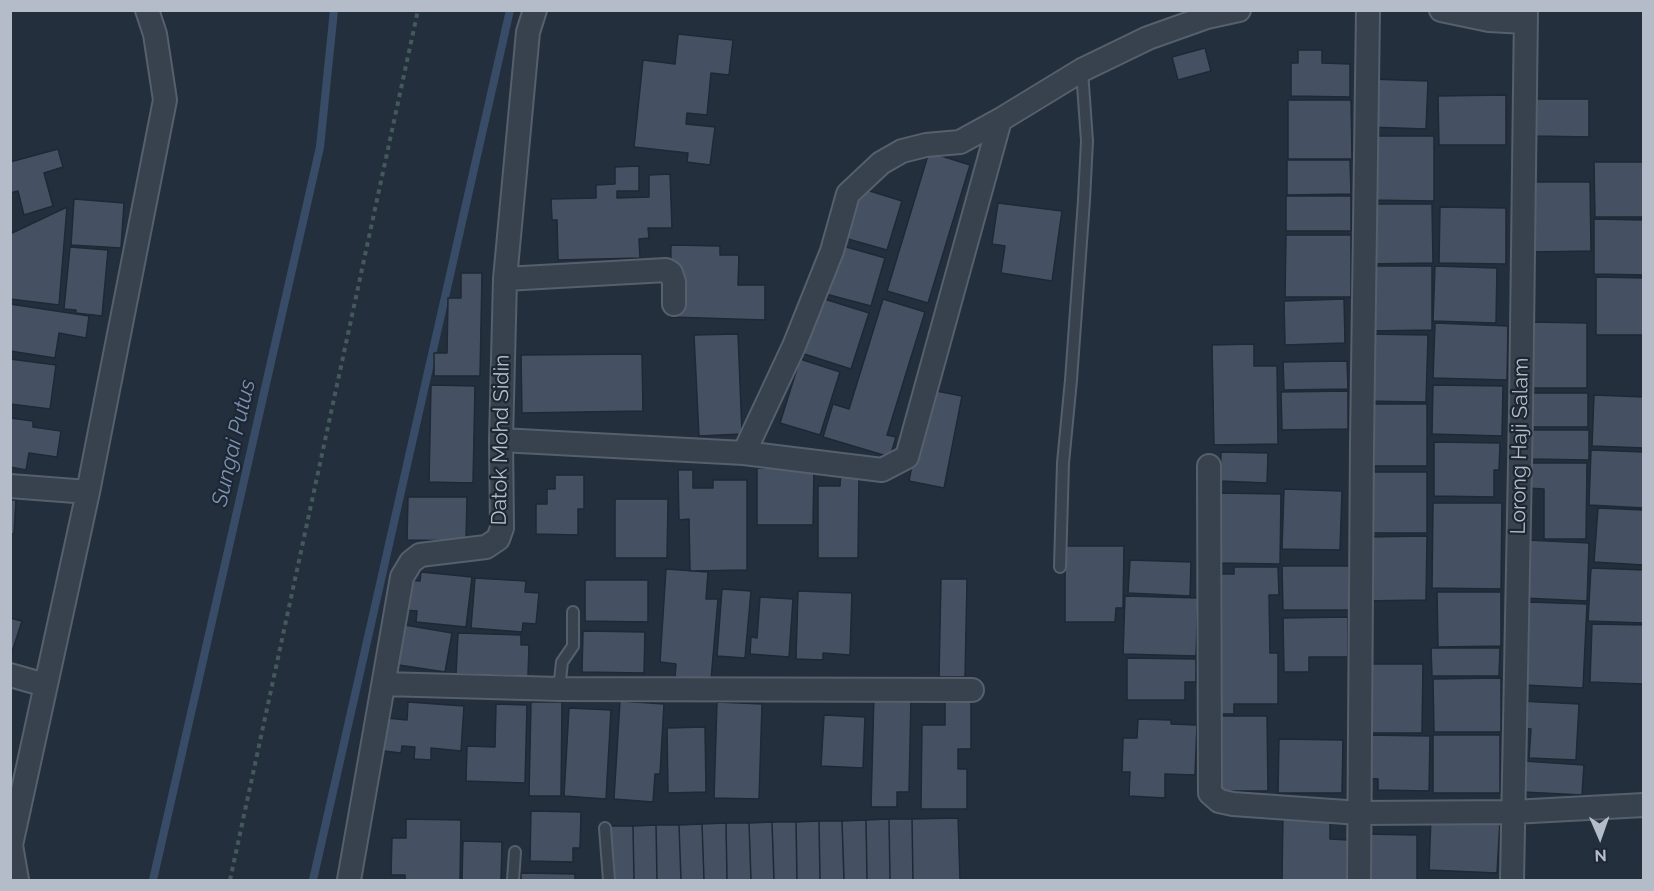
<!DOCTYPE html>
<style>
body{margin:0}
#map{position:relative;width:1654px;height:891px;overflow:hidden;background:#242f3e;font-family:Raleway,sans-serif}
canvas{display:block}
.frame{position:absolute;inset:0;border:12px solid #b4bcc9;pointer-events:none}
.north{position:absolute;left:1570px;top:807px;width:60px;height:60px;-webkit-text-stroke:4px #1d2633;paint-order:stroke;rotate:178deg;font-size:16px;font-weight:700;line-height:24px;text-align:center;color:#b4bcc9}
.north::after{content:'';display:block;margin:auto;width:21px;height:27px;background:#b4bcc9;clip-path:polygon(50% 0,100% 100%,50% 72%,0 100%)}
</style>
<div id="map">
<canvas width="1654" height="891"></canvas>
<div class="frame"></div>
<div class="north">N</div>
</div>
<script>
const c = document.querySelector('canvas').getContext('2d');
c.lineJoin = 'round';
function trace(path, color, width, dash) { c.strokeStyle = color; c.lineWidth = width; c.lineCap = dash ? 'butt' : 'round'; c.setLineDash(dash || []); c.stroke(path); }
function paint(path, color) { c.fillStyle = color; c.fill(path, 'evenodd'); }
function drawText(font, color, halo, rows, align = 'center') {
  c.font = font + ' Raleway,sans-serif'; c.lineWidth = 4.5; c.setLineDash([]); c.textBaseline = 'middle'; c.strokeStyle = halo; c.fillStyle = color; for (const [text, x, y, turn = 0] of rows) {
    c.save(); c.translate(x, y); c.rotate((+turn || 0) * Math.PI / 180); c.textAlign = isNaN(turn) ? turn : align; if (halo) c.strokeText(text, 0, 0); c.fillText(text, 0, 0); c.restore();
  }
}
const stream = new Path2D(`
 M153 880 320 147 334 10
 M313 880 510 10`);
const building = new Path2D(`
 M678 34 733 40 729 75 711 73 707 115 687 113 686 124 715 127 710 165 687 162 688 153 634 147 643 60 675 64Z
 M1205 48 1211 71 1178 80 1172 57Z
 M1298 50H1322V63L1350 64V97L1291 96V63H1298Z
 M1370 79 1428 81 1426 129 1368 127Z
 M1506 95V145H1439L1438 96Z
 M1535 99H1589V137L1535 136Z
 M1288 100H1351L1352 159H1288Z
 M1368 136H1434V201L1368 200Z
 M58 149 63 167 44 173 53 206 24 215 18 191 10 193V162Z
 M929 152 970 165 928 303 887 291Z
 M1287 160H1350L1351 194 1287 195Z
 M1594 162H1644V217H1595Z
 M639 166V191H617V198L649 197V175L670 174 672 228H648L649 238 639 239 640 258 558 260 557 220H552L551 199 596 198V185L615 184V167Z
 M1529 182H1590L1591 251 1530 252Z
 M857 187 902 201 887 250 841 237Z
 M1286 196H1351V231H1286Z
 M74 199 124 203 121 248 71 245Z
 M998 203 1062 211 1052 281 1001 273 1005 246 992 244Z
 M1366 204H1432L1433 263 1366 264Z
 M67 207 59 305 10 299V234Z
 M1440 207 1506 208V264L1439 263Z
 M1594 219 1644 220V275L1594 274Z
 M1286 235H1351V297H1285Z
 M836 244 885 258 871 306 822 293Z
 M671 245 720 246V255H739L738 285H765V320L670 317Z
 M70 247 108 250 102 316 76 313V310L64 309Z
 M1366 266H1432V330L1366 331Z
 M1435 266 1497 268 1496 323 1433 321Z
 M461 273H482L480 376H434V353H447L448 298H461Z
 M1596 277 1644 278V335H1596Z
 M818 297 869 313 851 369 801 353Z
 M883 299 925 312 887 435 896 437 890 457 823 437 833 404 849 409Z
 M1344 299 1345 343 1285 345 1284 301Z
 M10 304 89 316 86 338 59 333 55 358 10 351Z
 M1529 322 1587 323V388H1529Z
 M1435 323 1508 326 1507 380 1433 378Z
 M738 334 742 434 699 436 694 335Z
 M1365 334 1428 335 1426 402 1363 401Z
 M1254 344V366H1277L1278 444 1214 445 1212 345Z
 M642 354 643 411 522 413 521 355Z
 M10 359 56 365 50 409 10 404Z
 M800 359 840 372 820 435 780 423Z
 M1347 361 1348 389 1284 390 1283 362Z
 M431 385 475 386 473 483 429 482Z
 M1433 385 1503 386 1502 436 1432 434Z
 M926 389 962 396 944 488 909 481Z
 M1348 391V429L1282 430 1281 392Z
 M1528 393H1588V427H1528Z
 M1594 395 1644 397V448L1592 446Z
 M1363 404H1427V466H1363Z
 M10 418 33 421V427L61 431 57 457 29 453 26 470 10 467Z
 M1530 430H1589V460L1530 459Z
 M1434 442 1500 443 1499 470H1494V497L1434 496Z
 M1591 450 1644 452V508L1589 505Z
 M1221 452 1268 453 1267 483 1220 481Z
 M1526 463H1587L1586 539H1544V489L1527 488Z
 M757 468H814L813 525H757Z
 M678 470H693V488H713V480H747V570L690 571 689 519 679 520Z
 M841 470 859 471 858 558H818V486H840Z
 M1364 472H1427V533H1364Z
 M555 475H584V509H578V535L536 534V504H547V489H555Z
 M1284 489 1342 491 1340 550 1282 549Z
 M1216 493 1281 494 1280 564 1215 563Z
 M408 497H467L466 541 407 540Z
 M615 499H668L667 558H615Z
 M10 500H16L14 534H10Z
 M1433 503H1502L1501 589 1432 588Z
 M1598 508 1644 510V565L1594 562Z
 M1427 536 1426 600 1362 601V537Z
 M1527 540 1589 543 1587 601 1524 598Z
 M1065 546H1124L1123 608H1116L1115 622H1065Z
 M1130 560 1191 562 1190 596 1128 593Z
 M1282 566H1349V610H1283Z
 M1234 567H1278L1279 595H1269L1270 653H1278V704H1234V714H1214L1220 574H1234Z
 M1591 568 1644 570V623L1588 621Z
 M666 569 708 572 706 599H718L711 680 675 677 676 664 660 662Z
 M421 572 472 577 466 627 416 622 417 611 403 610 406 580 420 581Z
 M475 578 526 581 525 592 539 593 536 624 523 623 522 632 471 628Z
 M941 579H967L965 677H939Z
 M585 580H648V622L585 621Z
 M722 589 751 591 745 658 717 656Z
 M798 591 852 593 850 655 823 653V660L796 659Z
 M1437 592H1501V646L1438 647Z
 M1125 596 1198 598 1196 656 1123 654Z
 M760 597 793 599 789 657 750 654 751 637 757 638Z
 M1528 602 1587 604 1583 688 1524 685Z
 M1348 617V657H1309V672H1284L1283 618Z
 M10 618 22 621 10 658Z
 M399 624 452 633 445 672 392 664Z
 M1592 624 1644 625V684L1590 682Z
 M583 631 645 632 644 673 582 672Z
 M458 633 521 635V645H529L528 676 456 674Z
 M1431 648H1500L1499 676H1432Z
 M1127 658 1196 659V682H1185V700H1127Z
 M1368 664H1423L1422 733H1368Z
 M1501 678V732H1434L1433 679Z
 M971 694V749H958V769H967V809H921L922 725H945V695Z
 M874 695H911L909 792H897V807H871Z
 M620 701 664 704 660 774H655L653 802 614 799Z
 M1520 701 1579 704 1576 760 1529 758 1531 729 1519 728Z
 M408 702 464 706 461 751 431 748V760L414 759 415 747 402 746 401 753 384 751 386 718 407 720Z
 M531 702H562L561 796H529Z
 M717 702 762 704 759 799 714 798Z
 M496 704 527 705 525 783 466 781 467 746 495 747Z
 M569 708 611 710 606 799 564 796Z
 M824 715 865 717 863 768 821 766Z
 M1217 716H1267L1268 791H1217Z
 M1138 719 1171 720V724L1197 725 1195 775 1165 774V798L1129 796 1130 772H1122L1123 738H1137Z
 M705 727 706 792 668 793 667 728Z
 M1366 735 1430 736 1429 791 1378 790V779L1365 778Z
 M1433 735H1500V793H1433Z
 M1279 739 1343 740 1342 793H1278Z
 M1524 761 1584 765 1582 795 1523 792Z
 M531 811 581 812 580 848H573V862L530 861Z
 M1283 815 1330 816V839L1348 840 1347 880H1282Z
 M1431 817 1500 820 1497 873 1429 870Z
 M958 818 960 880H913L912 819Z
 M406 819 461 820 460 880H405V875H391L392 838H406Z
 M889 819 890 880H867L866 820Z
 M889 819H912L913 880H890Z
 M866 820 867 880H844L842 821Z
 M819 821 820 880H797L796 822Z
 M819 821H842L844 880H820Z
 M772 822 774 880H751L749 823Z
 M772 822H796L797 880H774Z
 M726 823 727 880H704L702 824Z
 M726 823H749L751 880H727Z
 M702 824 704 880H681L679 825Z
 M656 825 657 880H634L633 826Z
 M656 825H679L681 880H657Z
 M609 826H633L634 880H611Z
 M1364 834 1417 835V880H1364Z
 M463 841 502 842 501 880H462Z
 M521 873 575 874V880H521Z`);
const path = new Path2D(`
 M230 880 418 10`);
const service = new Path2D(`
 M1060 567 1063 463 1071 380 1084 200 1087 141 1082 71
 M559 689 562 662 573 646V612
 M605 828 609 880
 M513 880 515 852`);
const minor = new Path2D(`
 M1441 10 1489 20 1526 22
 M505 279 666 270 671 273 674 282V304
 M501 440 744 453 882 470 907 457 1000 120
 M744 453 794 346 832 251 848 194 881 163 902 151 926 145 960 142 1000 120 1082 70 1148 38 1207 17 1239 10
 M1209 466 1210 793 1219 801 1233 804 1360 813 1513 812 1644 805
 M10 486 88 492
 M10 675 45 685
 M384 684 559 689 972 690
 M17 880 11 845 88 492 165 100 155 34 147 10
 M349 880 402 577 411 562 420 555 486 547 498 539 502 528 501 440 505 279 528 32 535 10
 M1359 880 1362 443 1368 10
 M1512 880 1521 412 1526 10`);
const streetNames = [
 ["Datok Mohd Sidin",501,440,-89],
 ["Lorong Haji Salam",1520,446,-89]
];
const waterNames = [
 ["Sungai Putus",234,443,-77]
];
trace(stream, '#394c67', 8);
paint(building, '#455162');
trace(building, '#1f2835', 1.5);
trace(service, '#565f6c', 14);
trace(minor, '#565f6c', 26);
trace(path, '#44595c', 4, [4.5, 4.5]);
trace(service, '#38414e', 10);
trace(minor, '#38414e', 22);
drawText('21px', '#b4bcc9', '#1d2633', streetNames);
drawText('italic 22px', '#7c92b1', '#1d2633', waterNames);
</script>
